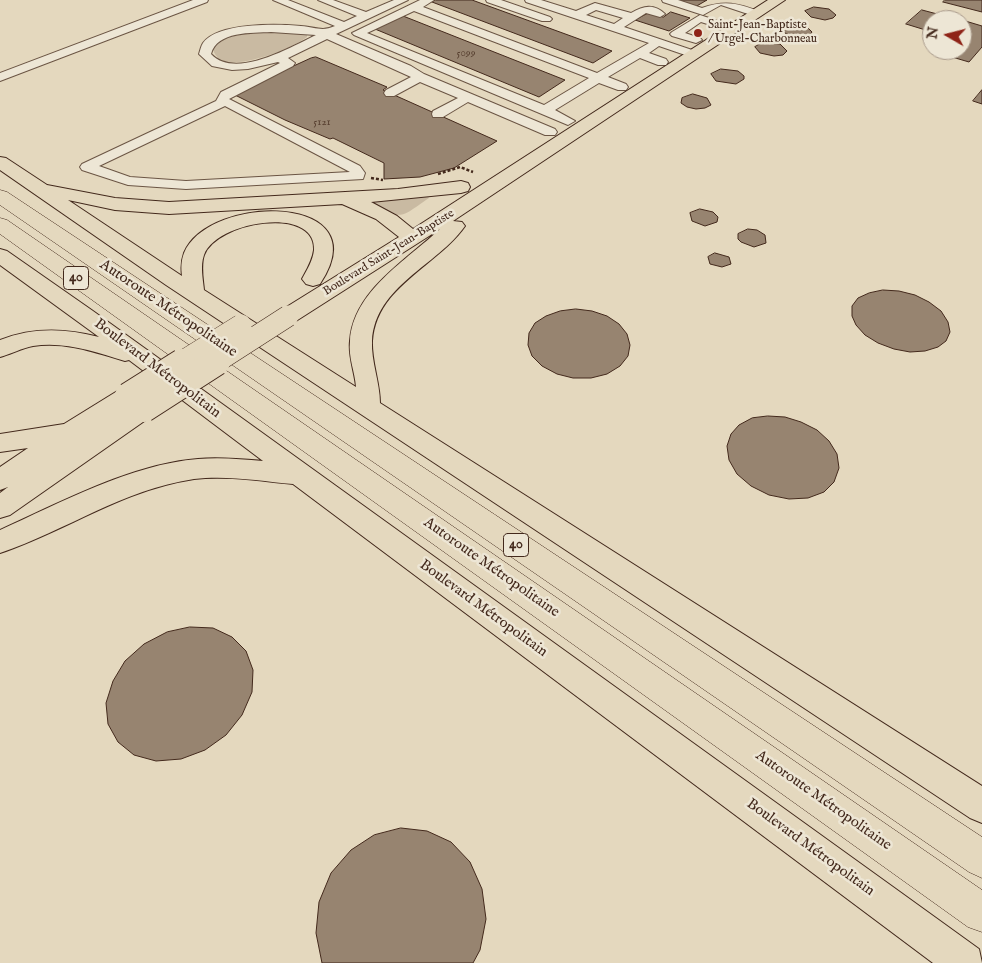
<!DOCTYPE html>
<meta charset="utf-8">
<style>
body{margin:0}
#map{position:relative;width:982px;height:963px;overflow:hidden;background:#e4d8be;font-family:"IM FELL English",serif}
canvas{display:block}
.north{position:absolute;left:922px;top:10px;width:50px;height:50px;box-sizing:border-box;background:#ede6d5;border:1px solid #a99a8b;border-radius:50%;rotate:278deg;font-size:14px;font-weight:700;line-height:20px;text-align:center;color:#43291c}
.north::after{content:'';display:block;margin:auto;width:18px;height:22px;background:#8f2418;clip-path:polygon(50% 0,100% 100%,50% 72%,0 100%)}
</style>
<div id="map">
<canvas width="982" height="963"></canvas>
<div class="north">N</div>
</div>
<script>
const c = document.querySelector('canvas').getContext('2d');
c.lineJoin = 'round';
function paint(path, color) { c.fillStyle = color; c.fill(path, 'evenodd'); }
function trace(path, color, width, dash) { c.strokeStyle = color; c.lineWidth = width; c.lineCap = dash ? 'butt' : 'round'; c.setLineDash(dash || []); c.stroke(path); }
function drawText(font, color, halo, rows, align = 'center') {
  c.font = font + ' "IM FELL English",serif'; c.lineWidth = 5; c.setLineDash([]); c.textBaseline = 'middle'; c.strokeStyle = halo; c.fillStyle = color; for (const [text, x, y, turn = 0] of rows) {
    c.save(); c.translate(x, y); c.rotate((+turn || 0) * Math.PI / 180); c.textAlign = isNaN(turn) ? turn : align; if (halo) c.strokeText(text, 0, 0); c.fillText(text, 0, 0); c.restore();
  }
}
const green = new Path2D(`
 M299 32 307 34V37C293 48 219 80 213 49 224 28 278 33 299 32Z
 M428 196 429 198C398 219 404 220 371 203Z`);
const building = new Path2D(`
 M436 0H472L612 51 593 63 432 2Z
 M678 0H707L695 7Z
 M945 0H982V12L943 2Z
 M814 7 829 9 836 15 833 18 825 20 811 17 805 11Z
 M922 10 960 20H932V32L906 24Z
 M671 12 690 18 669 31 635 20 648 13 663 17Z
 M403 16 565 80 539 97 375 29Z
 M962 20 982 26V47L969 62 935 52 936 50H962V39L968 33 962 32Z
 M790 23 805 25 812 32 809 36 800 37 786 34 781 28Z
 M764 42 780 44 787 51 783 55 774 56 760 53 755 47Z
 M316 57 387 87 383 90 497 141 454 168 420 177 384 179V163L333 138 330 139 285 120 235 95 239 91 311 58Z
 M721 69 738 71 744 76V79L736 84 716 81 711 74Z
 M982 90V104L973 101Z
 M693 94 707 98 711 105 705 108 696 109 687 107 681 103 682 98Z
 M700 209 713 212 718 217 717 222 705 226 692 221 690 213Z
 M748 229 757 230 765 235 766 243 754 247 741 242 738 239V234Z
 M715 253 729 257 731 264 722 267 710 264 708 257Z
 M883 290 899 291 915 295 929 302 941 311 948 322 950 332 946 341 938 347 925 351 910 352 894 349 878 343 865 335 856 325 852 316V306L858 298 869 293Z
 M576 309 592 311 607 316 619 324 627 334 630 345 628 356 620 366 607 374 591 378H573L557 374 542 366 532 356 528 345 529 333 535 323 546 316 560 311Z
 M768 416 785 417 801 422 817 430 829 441 837 454 839 468 834 482 824 492 808 498 789 499 769 495 751 486 737 474 729 460 727 446 731 434 739 425 752 418Z
 M190 627 213 628 232 637 246 651 253 670 252 692 242 715 226 735 205 750 181 759 156 761 134 755 118 742 108 724 106 703 113 681 125 661 144 644 167 632Z
 M401 828 427 831 451 842 470 862 482 889 486 919 480 950 473 963H322L316 933 319 902 331 873 351 850 374 835Z`);
const path = new Path2D(`
 M438 174 460 167 473 172
 M371 178 383 180`);
const minor = new Path2D(`
 M193 0H208L207 2 0 81V73Z
 M273 0H288L344 22 357 16 318 0H333L366 12 394 0H408L336 34 411 66 424 74 555 129 557 132 555 135H545L468 102 443 117H433L432 114 433 111 458 98 420 82 394 96H386L384 93 386 90 411 77 327 39 288 58 295 63 293 66 229 99 360 166 365 173 363 179 186 189 128 185 82 170 80 167 82 164 216 101 221 92 280 63 278 62 248 69 232 70 212 66 199 54C200 51 201 46 203 43 218 22 278 24 301 26 315 27 322 32 335 26ZM271 32 316 35C291 47 235 80 211 54 217 31 252 33 271 32ZM225 106 350 172 186 181 130 177 99 166Z
 M420 0H434L423 7 597 73 649 43 526 2 525 0H541L576 11 595 3 631 13C643 6 654 3 665 14L660 17 646 13 624 27 698 52 700 54 694 58 659 46 649 53 666 59 668 62 666 65H658L640 58 608 77 626 84 628 87 626 90H618L599 83 555 110 575 121 568 125 354 35 352 33ZM596 10 623 18 614 24 586 15ZM414 11 589 78 544 105 367 33Z
 M486 0H501L550 17 552 19 550 21H542L487 2Z
 M662 0H678L702 8C725 0 737 3 761 12L762 14 757 17 721 5 703 15 663 2Z
 M700 15 724 23 726 25 720 28 701 22 685 33 700 38 702 40 696 43 672 36 670 34 672 32Z`);
const major = new Path2D(`
 M768 0H785L453 221 462 222 465 226C438 265 375 286 372 341 371 362 380 382 380 403L982 786V823L970 818 166 285 0 170V157L6 158 47 185 115 198 169 202 398 189 461 181 468 183 470 187 468 191 461 193 371 202 397 216 413 229ZM68 200 115 210 169 214 342 204 376 219 399 237 280 311 277 316 280 321 288 323 296 321 440 229C407 260 353 291 350 341 348 357 355 372 356 387L204 290C203 279 200 266 204 255 215 222 316 204 314 250 313 260 307 270 302 279L306 284 313 286 320 284C381 193 209 193 184 253 181 261 181 268 182 276Z
 M0 249 7 251 93 311 900 892 979 949 982 963H933L293 484C261 481 226 475 194 479 121 490 68 530 0 553V530C60 503 132 464 198 459 220 457 241 459 263 461L129 360 125 361C95 352 65 341 33 346 22 348 11 354 0 357V340C33 327 65 328 99 337L0 265Z
 M128 387 137 390 140 396 135 403 144 400 153 403 156 409 153 415 10 515 0 518V493L8 487 0 490V467L28 448 0 452V434L64 424 119 390Z`);
const highway = new Path2D(`
 M0 190 7 192 982 837V878L969 872 0 205Z
 M0 218 7 220 982 890V932L968 927 0 234Z`);
const majorBridgeFar1 = new Path2D(`
 M180 363 241 325
 M215 363 288 316`);
const majorBridge = new Path2D(`
 M128 396 182 362
 M144 409 217 362`);
const markers = [
 [698,33,5,"#8f2418"]
];
const farNumbernames = [
 ["5099",466,54],
 ["5121",322,123]
];
const farPoinames = [
 ["Saint-Jean-Baptiste",708,26],
 ["/ Urgel-Charbonneau",708,40]
];
const farStreetnames = [
 ["Boulevard Saint-Jean-Baptiste",389,253,-32]
];
const shields = [
 [76,278,25],
 [516,545,25]
];
const shieldNames = [
 ["40",76,278],
 ["40",516,545]
];
const streetNames = [
 ["Autoroute Métropolitaine",168,309,34],
 ["Boulevard Métropolitain",157,369,37],
 ["Autoroute Métropolitaine",491,568,35],
 ["Boulevard Métropolitain",483,609,36],
 ["Autoroute Métropolitaine",823,801,35],
 ["Boulevard Métropolitain",810,848,36]
];
paint(green, '#c9baa2');
paint(building, '#978470');
trace(building, '#43291c', 1);
trace(minor, '#6b5544', 2);
trace(major, '#43291c', 2);
trace(highway, '#43291c', 1);
trace(path, '#43291c', 2.5, [3, 2]);
paint(minor, '#ede6d5');
paint(major, '#e4d8be');
paint(highway, '#e4d8be');
trace(majorBridgeFar1, '#43291c', 22, []);
trace(majorBridge, '#43291c', 28, []);
trace(majorBridgeFar1, '#e4d8be', 21);
trace(majorBridge, '#e4d8be', 26);
for (const [x, y, r, color] of markers) { const dot = new Path2D(); dot.arc(x, y, r, 0, 2 * Math.PI); c.fillStyle = color; c.fill(dot); trace(dot, '#ede6d5', 2); }
drawText('11px', '#584031', null, farNumbernames);
drawText('12px', '#43291c', '#ede6d5', farPoinames, 'left');
drawText('12px', '#43291c', '#ede6d5', farStreetnames);
for (const [x, y, w] of shields) { const box = new Path2D(); box.roundRect(x - w / 2, y - 11.5, w, 23, 4); c.fillStyle = '#ede6d5'; c.fill(box); trace(box, '#43291c', 1); }
drawText('bold 14px', '#43291c', null, shieldNames);
drawText('15px', '#43291c', '#ede6d5', streetNames);
</script>
